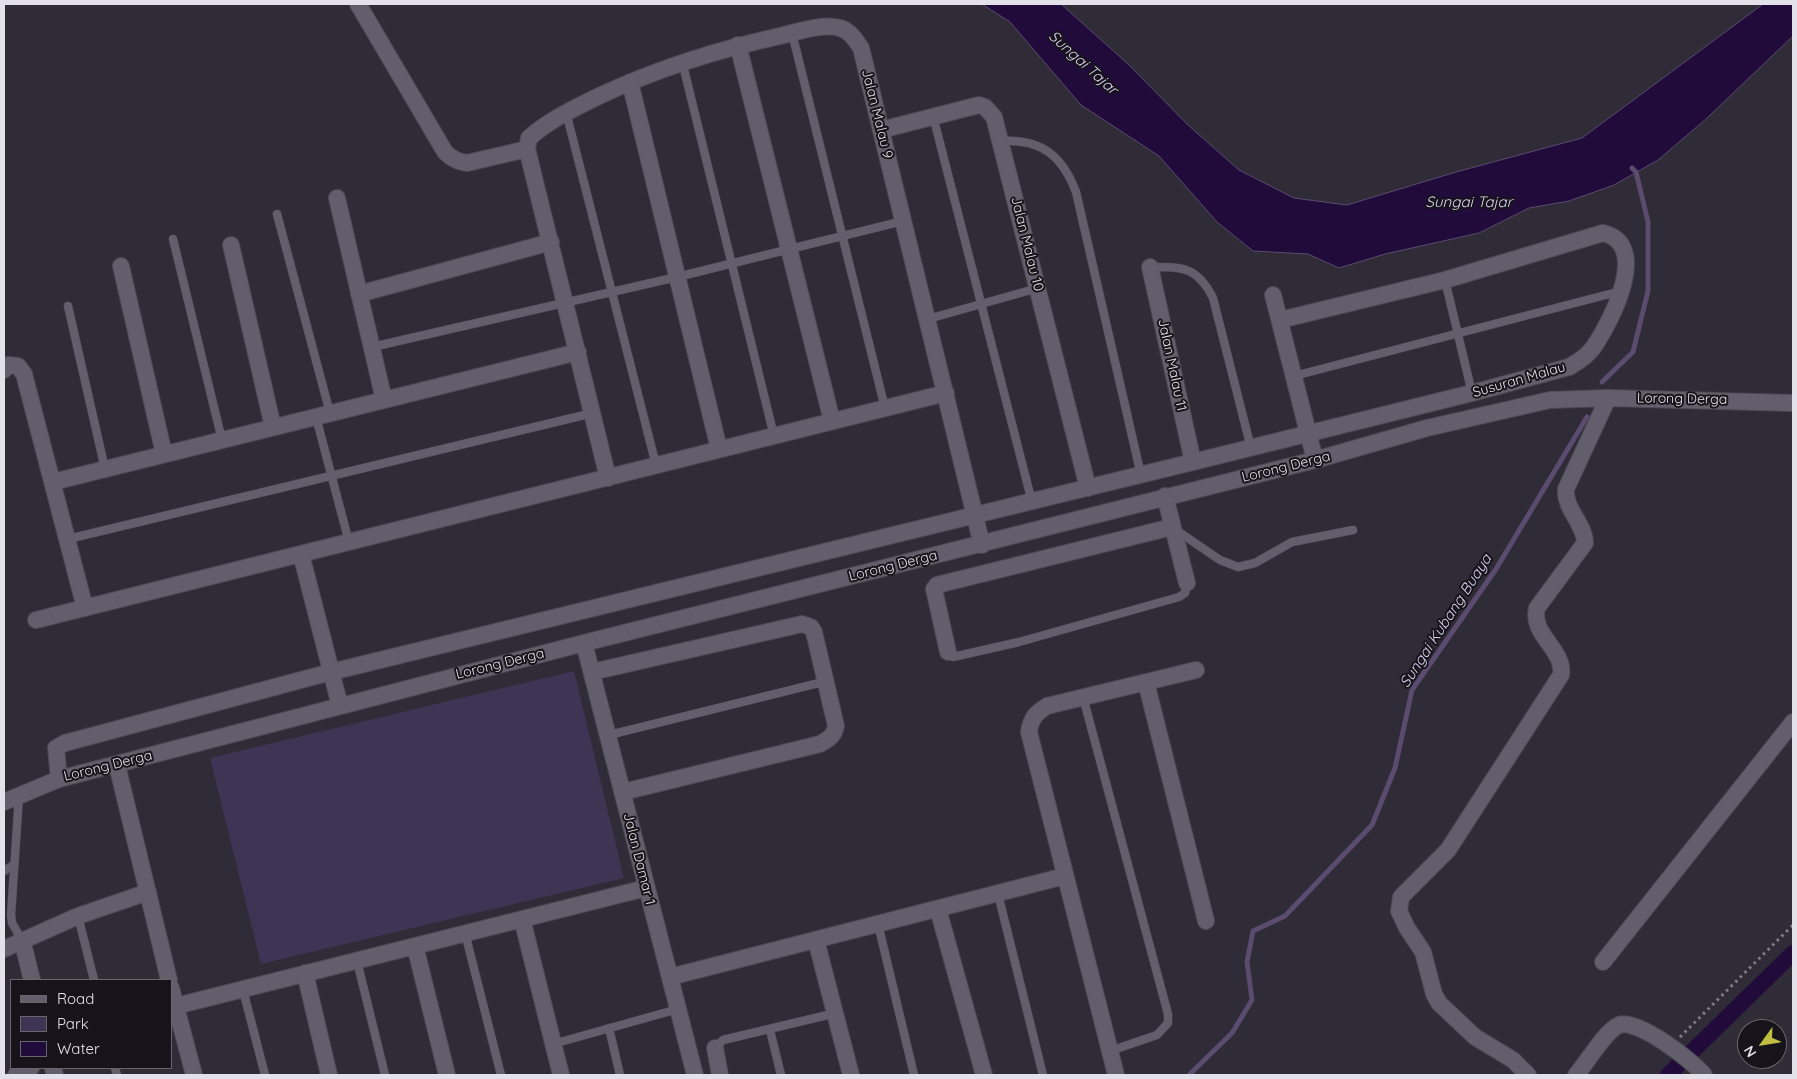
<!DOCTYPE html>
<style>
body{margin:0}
#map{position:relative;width:1797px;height:1079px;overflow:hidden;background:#2f2b37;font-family:Quicksand,sans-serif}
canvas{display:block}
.frame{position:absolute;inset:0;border:5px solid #e3e1e9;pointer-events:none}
.legend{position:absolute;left:10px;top:979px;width:162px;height:90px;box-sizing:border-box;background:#16141a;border:1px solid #68666d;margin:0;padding:6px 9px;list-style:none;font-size:15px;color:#e3e1e9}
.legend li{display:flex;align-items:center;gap:10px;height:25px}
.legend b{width:25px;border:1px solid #68666d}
.north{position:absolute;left:1737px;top:1019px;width:50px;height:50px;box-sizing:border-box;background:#16141a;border:1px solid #68666d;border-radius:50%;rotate:238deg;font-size:14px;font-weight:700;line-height:20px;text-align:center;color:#e3e1e9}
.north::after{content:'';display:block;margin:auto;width:18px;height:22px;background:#bfbe41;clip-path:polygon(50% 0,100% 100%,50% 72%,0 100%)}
</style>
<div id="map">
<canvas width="1797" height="1079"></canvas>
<div class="frame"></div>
<ul class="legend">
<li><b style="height:6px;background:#635e6c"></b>Road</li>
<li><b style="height:14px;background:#3f3453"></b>Park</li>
<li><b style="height:14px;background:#210b3b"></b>Water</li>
</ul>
<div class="north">N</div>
</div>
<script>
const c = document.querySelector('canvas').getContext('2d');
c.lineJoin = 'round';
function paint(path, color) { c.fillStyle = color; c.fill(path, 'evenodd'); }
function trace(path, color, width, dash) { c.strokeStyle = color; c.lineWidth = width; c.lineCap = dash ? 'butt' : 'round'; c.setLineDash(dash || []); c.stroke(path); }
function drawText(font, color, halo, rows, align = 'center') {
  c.font = font + ' Quicksand,sans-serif'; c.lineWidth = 4; c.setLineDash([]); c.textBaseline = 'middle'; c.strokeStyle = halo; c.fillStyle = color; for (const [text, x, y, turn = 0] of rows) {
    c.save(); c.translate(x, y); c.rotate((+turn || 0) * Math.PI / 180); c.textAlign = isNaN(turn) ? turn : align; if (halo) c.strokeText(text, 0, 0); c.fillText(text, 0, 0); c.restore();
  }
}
const green = new Path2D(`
 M574 671 624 878 261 964 210 758Z`);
const water = new Path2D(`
 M982 4H1061L1128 64 1188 125 1239 170 1294 198 1347 205 1456 172 1582 138 1763 4H1793V36L1706 119 1658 160 1614 185 1569 201 1529 208 1479 233 1385 254 1339 268 1308 254 1253 251 1217 222 1159 156 1081 105 1010 22Z`);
const stream = new Path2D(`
 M1602 382 1633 352 1648 291V222L1636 172 1632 168
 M1189 1075 1232 1033 1252 1000 1247 962 1253 931 1285 916 1372 825 1395 768 1412 690 1496 569 1587 417`);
const canal = new Path2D(`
 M1668 1075 1793 953`);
const path = new Path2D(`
 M1680 1037 1793 925`);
const lane = new Path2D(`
 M792 33 885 408
 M682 61 774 436
 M566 112 656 465
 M933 116 1032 502
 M1001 141C1041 139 1062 155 1076 192L1141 475
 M277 214 330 413
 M173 239 222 440
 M1150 267C1182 267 1197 266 1213 298L1251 448
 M1445 280 1472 393
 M68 306 105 469
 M928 319 1038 288
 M372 347 677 277 903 221
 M1294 376 1621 291
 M316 417 349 542
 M1176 530 1220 560 1238 567 1255 563 1292 542 1353 530
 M68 539 593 413
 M948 653 953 657 1019 642 1179 597 1185 593 1187 583
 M1083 697 1168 1014V1023L1157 1035 1110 1051
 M609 735 827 681
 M19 796 11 915 12 923 22 940
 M4 871 13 865
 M998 894 1043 1075
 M78 916 94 980
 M878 924 914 1075
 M465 933 501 1075
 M357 961 385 1075
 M243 990 265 1075
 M609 1028 620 1075
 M770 1030 781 1075
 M553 1044 678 1009
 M715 1048 723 1040 836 1013
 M115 1068 117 1075`);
const street = new Path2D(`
 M358 4 445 152C452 159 458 162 467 163L527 149
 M738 45 832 421
 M630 82 719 449
 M881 130 979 105 985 107 994 117 1088 488
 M337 198 384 400
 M231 245 273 427
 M121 266 164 454
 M1150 267 1193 462
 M359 294 551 242
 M1273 295 1315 460
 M4 370 8 365 18 366 24 374 85 608
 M608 478 527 149 529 138C549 120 573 109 597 97 656 69 716 50 780 36 797 32 822 23 840 28 850 31 855 39 861 48L982 545
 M53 482 578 352
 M1165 496 1187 583
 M301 554 340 706
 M36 620 946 393
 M584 643 695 1075
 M948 652 934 589 937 585 1172 527
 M592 672 802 624 811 627 814 632 836 726C834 736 829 739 820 744L623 792
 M1146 682 1206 921
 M117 765 169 980
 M59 779 56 748 65 743 331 672 1193 462 1472 393 1569 367C1580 361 1591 353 1597 342 1613 317 1650 244 1603 233L1445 280 1280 320
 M4 802 59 779 584 643 1315 460 1427 428 1550 400 1608 398 1793 403
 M938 909 984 1075
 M522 919 561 1075
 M22 940 32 980
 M816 940 851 1075
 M415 946 447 1075
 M4 949 78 916 148 892
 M1603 962 1793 722
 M305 973 329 1075
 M670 977 1065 876
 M171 988 194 1075
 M176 1006 646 888
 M715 1048 720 1075
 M53 1068 55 1075
 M16 1075 31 1068
 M1116 1075 1029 732C1031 718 1036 713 1047 706L1196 670
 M1528 1075 1513 1060 1475 1037 1439 1003 1434 994 1423 952 1407 928 1399 911 1401 897 1448 850 1561 675C1565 649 1530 635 1537 608L1585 543C1585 524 1564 509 1566 489L1608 398
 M1576 1075C1587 1063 1605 1031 1619 1025 1637 1018 1693 1061 1704 1075`);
const streetNames = [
 ["Jalan Malau 9",877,114,76],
 ["Jalan Malau 10",1027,244,76],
 ["Jalan Malau 11",1172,365,78],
 ["Susuran Malau",1519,380,-16],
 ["Lorong Derga",1682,399,1],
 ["Lorong Derga",1286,467,-14],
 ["Lorong Derga",893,566,-14],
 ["Lorong Derga",500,664,-14],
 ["Lorong Derga",108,766,-14],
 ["Jalan Damar 1",639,859,76]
];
const waterNames = [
 ["Sungai Tajar",1083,63,42],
 ["Sungai Tajar",1469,202],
 ["Sungai Kubang Buaya",1446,621,-57]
];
paint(green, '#3f3453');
paint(water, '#210b3b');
trace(water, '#5b4b6f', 1);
trace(stream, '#5b4b6f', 5);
trace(canal, '#210b3b', 16);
trace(lane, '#4c4954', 9);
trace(street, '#4c4954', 18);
trace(path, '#817e88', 3, [2.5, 4]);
trace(lane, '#635e6c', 8);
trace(street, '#635e6c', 16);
drawText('14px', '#e3e1e9', '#16141a', streetNames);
drawText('italic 15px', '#ddd2f4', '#16141a', waterNames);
</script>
